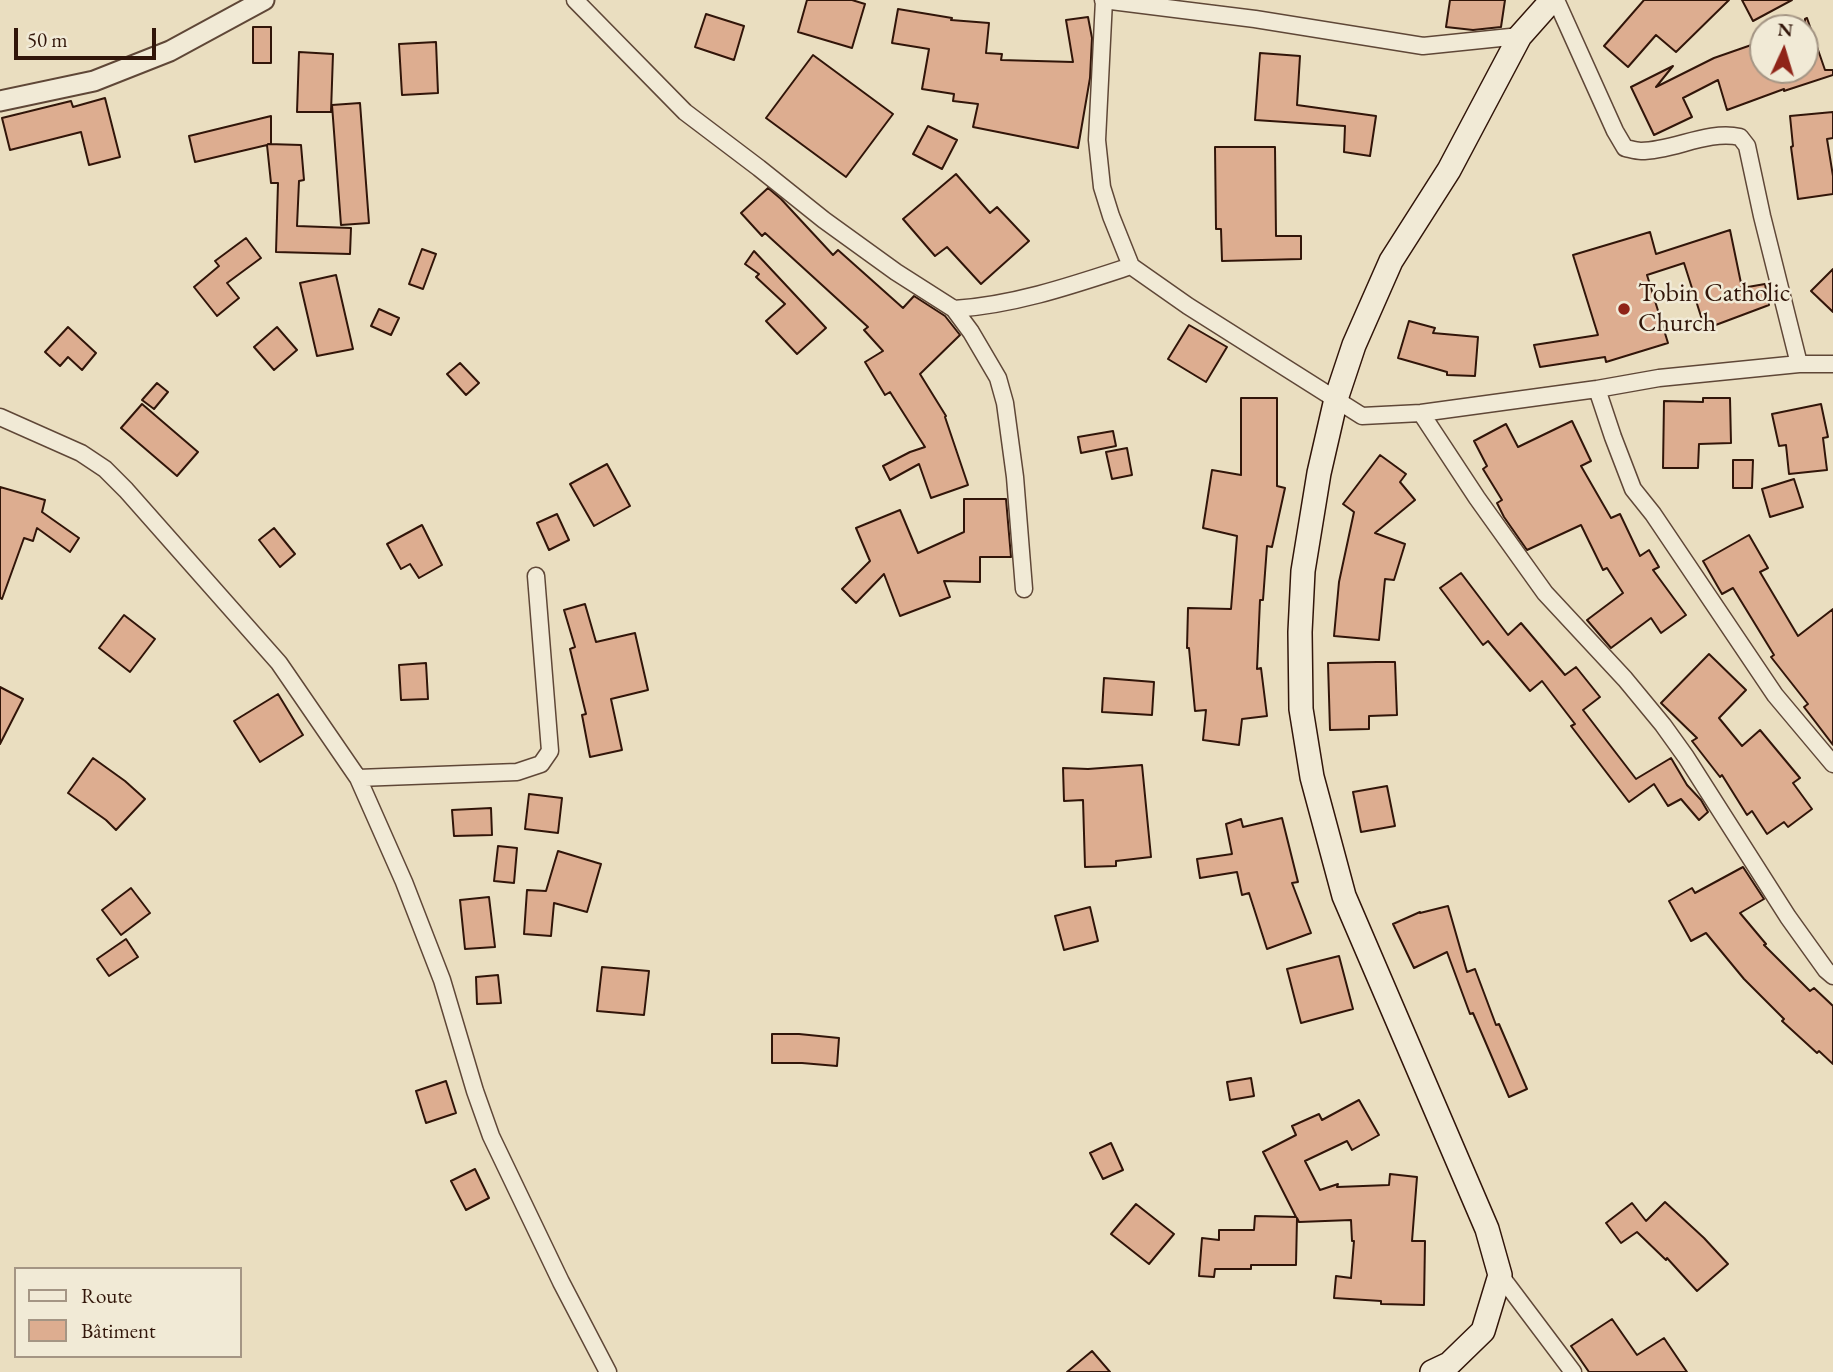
<!DOCTYPE html>
<meta charset="utf-8">
<style>
body{margin:0}
#map{position:relative;width:1833px;height:1372px;overflow:hidden;background:#eadec0;font-family:"EB Garamond",serif}
canvas{display:block}
.legend{position:absolute;left:14px;top:1267px;width:228px;height:91px;box-sizing:border-box;background:#f1ead6;border:2px solid #a49584;margin:0;padding:9px 12px;list-style:none;font-size:21px;color:#311509}
.legend li{display:flex;align-items:center;gap:14px;height:35px}
.legend b{width:35px;border:2px solid #a49584}
.north{position:absolute;left:1749px;top:14px;width:70px;height:70px;box-sizing:border-box;background:#f1ead6;border:2px solid #a49584;border-radius:50%;rotate:4deg;font-size:19px;font-weight:700;line-height:28px;text-align:center;color:#311509}
.north::after{content:'';display:block;margin:auto;width:24px;height:32px;background:#8f2418;clip-path:polygon(50% 0,100% 100%,50% 72%,0 100%)}
.scale{position:absolute;left:14px;top:28px;width:142px;height:32px;box-sizing:border-box;border:4px solid #311509;border-top:0;padding-left:9px;font-size:21px;line-height:24px;white-space:nowrap;color:#311509;-webkit-text-stroke:5px #f1ead6;paint-order:stroke}
</style>
<div id="map">
<canvas width="1833" height="1372"></canvas>
<ul class="legend">
<li><b style="height:9px;background:#f1ead6"></b>Route</li>
<li><b style="height:19px;background:#ddad90"></b>Bâtiment</li>
</ul>
<div class="north">N</div>
<div class="scale">50 m</div>
</div>
<script>
const c = document.querySelector('canvas').getContext('2d');
c.lineJoin = 'round';
function paint(path, color) { c.fillStyle = color; c.fill(path, 'evenodd'); }
function trace(path, color, width, dash) { c.strokeStyle = color; c.lineWidth = width; c.lineCap = dash ? 'butt' : 'round'; c.setLineDash(dash || []); c.stroke(path); }
function drawText(font, color, halo, rows, align = 'center') {
  c.font = font + ' "EB Garamond",serif'; c.lineWidth = 5; c.setLineDash([]); c.textBaseline = 'middle'; c.strokeStyle = halo; c.fillStyle = color; for (const [text, x, y, turn = 0] of rows) {
    c.save(); c.translate(x, y); c.rotate((+turn || 0) * Math.PI / 180); c.textAlign = isNaN(turn) ? turn : align; if (halo) c.strokeText(text, 0, 0); c.fillText(text, 0, 0); c.restore();
  }
}
const building = new Path2D(`
 M807 0H852L865 4 852 48 798 32Z
 M1450 0H1505L1501 27 1473 30 1446 27Z
 M1644 0H1729L1676 52 1656 35 1628 67 1604 46Z
 M1742 0H1792L1753 21Z
 M898 9 952 18 951 20 989 23 986 53 1002 54 1001 60 1073 62 1066 20 1088 17 1092 38 1090 78 1078 148 973 127 978 104 953 101 954 94 922 89 929 49 892 43Z
 M706 14 744 26 734 60 695 47Z
 M1807 18 1825 70H1833V75L1784 91V89L1727 110 1718 80 1683 98 1692 117 1654 135 1631 87 1673 66 1656 87 1714 58 1757 43 1763 61V70H1805V19Z
 M253 27H271V63H253Z
 M436 42 438 93 402 95 399 44Z
 M299 52 333 54 331 112H297Z
 M1260 53 1300 56 1297 105 1376 116 1370 156 1344 152 1345 126 1255 120Z
 M813 55 893 114 846 177 766 118Z
 M105 98 120 157 89 165 81 132 10 150 2 118 71 101 73 107Z
 M360 103 369 223 341 225 332 105Z
 M1833 112V138L1827 139 1833 176V194L1798 199 1791 147 1793 146 1790 116Z
 M271 116V144H268L301 145 304 180 299 181 297 226 351 228 350 254 276 252 278 183H271L267 145 195 162 189 136Z
 M928 126 957 140 942 169 913 154Z
 M1215 147H1275L1276 236H1301V259L1222 261 1221 229H1216Z
 M956 174 990 213 997 207 1029 241 981 284 947 247 935 256 903 219Z
 M768 188 781 199 833 255 838 250 903 308 914 296 945 316 960 335 920 374 946 416 945 417 968 485 931 498 919 464 890 480 883 466 910 452 925 447 890 392 885 395 865 362 883 351 864 330 868 327 765 233 762 236 741 213Z
 M1730 230 1742 288 1765 284 1769 305 1705 329 1684 263 1647 275 1668 343 1606 362 1605 357 1540 367 1534 345 1598 335 1573 255 1650 232 1656 254Z
 M246 238 261 258 227 283 239 298 217 316 194 287 219 266 215 261Z
 M422 249 436 254 423 289 409 284Z
 M754 251 826 328 797 354 766 321 785 304 756 277 759 274 745 264Z
 M1833 269V312L1811 291Z
 M336 275 353 349 317 356 300 283Z
 M379 309 399 318 391 335 371 326Z
 M1409 321 1435 328 1433 333 1478 337 1475 376 1447 375V372L1398 358Z
 M1189 325 1227 347 1206 382 1168 359Z
 M68 327 96 353 82 370 68 357 60 366 45 352Z
 M277 327 297 350 274 370 254 347Z
 M460 363 479 383 466 395 447 374Z
 M157 383 168 392 154 409 142 400Z
 M1241 398H1277V486L1285 488 1272 547 1267 546 1263 600H1260L1257 669 1261 668 1267 716 1242 719 1239 745 1203 740 1206 710 1195 711 1189 648H1187L1188 608 1231 609 1237 536 1203 528 1212 470 1241 475Z
 M1703 398H1730L1731 443 1699 444 1698 468H1663L1664 401 1703 402Z
 M142 404 198 452 177 476 121 428Z
 M1821 404 1828 437 1823 438 1827 470 1789 474 1786 445 1779 446 1772 414Z
 M1572 421 1591 461 1581 466 1611 518 1620 514 1640 556 1649 550 1659 567 1653 570 1686 615 1661 633 1651 618 1611 648 1587 620 1623 593 1607 568 1603 570 1581 525 1527 550 1504 517 1497 503 1502 500 1483 469 1487 466 1474 441 1506 424 1518 447Z
 M1113 431 1116 446 1081 453 1078 437Z
 M1127 448 1132 475 1112 479 1106 452Z
 M1380 455 1406 474 1400 482 1415 500 1375 533 1405 544 1394 580 1385 579 1379 640 1334 636 1339 582 1354 512 1343 504Z
 M1733 460H1753L1752 488H1733Z
 M607 464 630 506 594 526 570 484Z
 M1794 479 1803 507 1770 517 1762 489Z
 M0 487 45 500 42 512 79 538 70 552 37 528 33 541 24 538 2 599 0 598Z
 M964 499H1006L1011 557H980V582L944 581 950 597 900 616 884 574 856 603 842 589 870 561 856 528 900 510 918 553 964 532Z
 M557 514 569 540 549 550 537 523Z
 M422 525 442 565 419 578 410 564 401 569 387 544Z
 M274 528 295 554 280 567 259 540Z
 M1749 535 1768 568 1760 572 1798 636 1833 609V745L1804 707 1808 704 1771 657 1774 655 1733 588 1722 594 1703 561Z
 M1461 573 1508 635 1521 623 1565 675 1576 667 1600 697 1583 710 1636 779 1671 758 1687 785 1701 800 1708 812 1699 820 1681 799 1668 806 1654 784 1629 802 1571 726 1575 724 1542 681 1530 691 1488 641 1483 645 1440 588Z
 M585 604 596 642 635 633 648 690 611 699 622 750 590 757 582 715 586 714 570 649 575 647 564 610Z
 M124 615 155 639 130 672 99 648Z
 M1709 654 1746 690 1719 718 1742 746 1760 730 1800 778 1793 783 1812 809 1788 827 1784 822 1767 834 1752 811 1747 815 1722 775 1720 777 1692 741 1697 738 1661 703Z
 M1377 662H1395L1397 715 1369 716V729L1330 730 1328 663Z
 M426 663 428 699 401 700 399 665Z
 M1104 678 1154 682 1152 715 1102 712Z
 M0 687 23 699 0 744Z
 M278 694 303 735 260 762 234 721Z
 M93 758 125 781 145 799 116 830 106 820 68 793Z
 M1142 765 1151 857 1116 861V866L1085 867 1083 800 1064 801 1063 768 1088 769Z
 M1387 786 1395 826 1361 832 1353 792Z
 M529 794 562 798 558 833 525 829Z
 M491 808 492 835 454 836 452 810Z
 M1282 818 1298 882 1292 883 1311 933 1267 949 1249 893 1242 895 1237 872 1200 878 1197 859 1232 854 1226 824 1241 819 1243 827Z
 M498 846 517 848 514 883 494 881Z
 M558 851 601 864 587 912 554 903 551 936 524 934 527 890 546 891Z
 M1743 867 1764 899 1740 913 1766 944 1764 945 1810 991 1814 988 1833 1006V1064L1819 1051 1817 1053 1782 1021 1784 1019 1744 979 1706 933 1691 941 1669 901 1692 888 1695 893Z
 M131 888 150 913 121 935 102 910Z
 M489 897 495 947 465 949 460 900Z
 M1448 906 1467 972 1475 969 1496 1025 1499 1024 1527 1089 1509 1097 1473 1013 1470 1014 1447 952 1414 968 1393 924 1420 912V913Z
 M1090 907 1098 941 1064 950 1055 916Z
 M126 939 138 957 109 976 97 959Z
 M1339 956 1353 1009 1301 1023 1287 969Z
 M602 967 649 971 644 1015 597 1011Z
 M498 975 501 1003 477 1004 476 977Z
 M772 1034H799L839 1038 837 1066 802 1063H772Z
 M1251 1078 1254 1096 1230 1100 1227 1082Z
 M446 1081 456 1113 426 1123 416 1091Z
 M1359 1100 1379 1135 1352 1150 1347 1141 1305 1161 1320 1190 1338 1184 1337 1187 1389 1185 1390 1174 1417 1177 1412 1241H1425L1424 1305 1381 1304V1301L1334 1298 1336 1276 1351 1278 1354 1241H1352L1351 1220 1299 1222 1297 1218 1296 1265H1251V1269H1215L1214 1277 1199 1276 1202 1238 1219 1240V1230H1254L1255 1216 1296 1217 1263 1152 1296 1135 1292 1126 1319 1114 1322 1120Z
 M1111 1143 1123 1170 1103 1179 1090 1153Z
 M475 1169 489 1198 466 1210 451 1181Z
 M1665 1202 1704 1238 1728 1264 1697 1291 1667 1258 1666 1260 1637 1232 1621 1243 1606 1223 1632 1203 1646 1221Z
 M1136 1204 1174 1234 1149 1264 1111 1234Z
 M1612 1319 1637 1355 1664 1338 1687 1372H1589L1571 1346Z
 M1092 1351 1110 1372H1067Z`);
const minor = new Path2D(`
 M575 0 685 112 759 168 824 220 896 272 954 309 971 332 998 378 1005 403 1015 477 1024 589
 M1103 0 1255 19 1423 46 1520 36
 M1104 0 1097 140 1102 187 1111 216 1131 266 1188 306 1362 416 1421 413 1597 389 1659 378 1799 364H1833
 M1556 0 1615 131 1625 148C1630 149 1636 151 1641 151 1674 151 1707 130 1740 137L1747 146 1762 216 1799 364
 M954 309C1015 305 1073 285 1131 266
 M1597 389 1613 437 1633 489 1653 514 1775 695 1833 764
 M1421 413 1477 498 1545 593 1625 679 1663 725 1686 757 1788 917 1826 970 1833 976
 M0 417 81 453 105 469 126 490 279 663 358 778 404 882 442 980 475 1091 491 1136 561 1282 608 1372
 M358 778 517 772 541 764 550 751 536 576
 M1500 1275 1573 1372`);
const tertiary = new Path2D(`
 M0 101 94 81 170 51 264 0`);
const secondary = new Path2D(`
 M1432 1372 1449 1364 1483 1331 1500 1275 1487 1229 1344 896 1312 777 1301 709 1300 632 1303 571 1319 473 1336 399 1354 345 1391 261 1449 170 1520 36 1552 0`);
const markers = [
 [1624,309,7,"#8f2418"]
];
const poiNames = [
 ["Tobin Catholic",1638,294],
 ["Church",1638,324]
];
paint(building, '#ddad90');
trace(building, '#311509', 2);
trace(minor, '#5f4737', 19);
trace(tertiary, '#5f4737', 23);
trace(secondary, '#311509', 26);
trace(minor, '#f1ead6', 16);
trace(tertiary, '#f1ead6', 19);
trace(secondary, '#f1ead6', 23);
for (const [x, y, r, color] of markers) { const dot = new Path2D(); dot.arc(x, y, r, 0, 2 * Math.PI); c.fillStyle = color; c.fill(dot); trace(dot, '#f1ead6', 2.5); }
drawText('26px', '#311509', '#f1ead6', poiNames, 'left');
</script>
